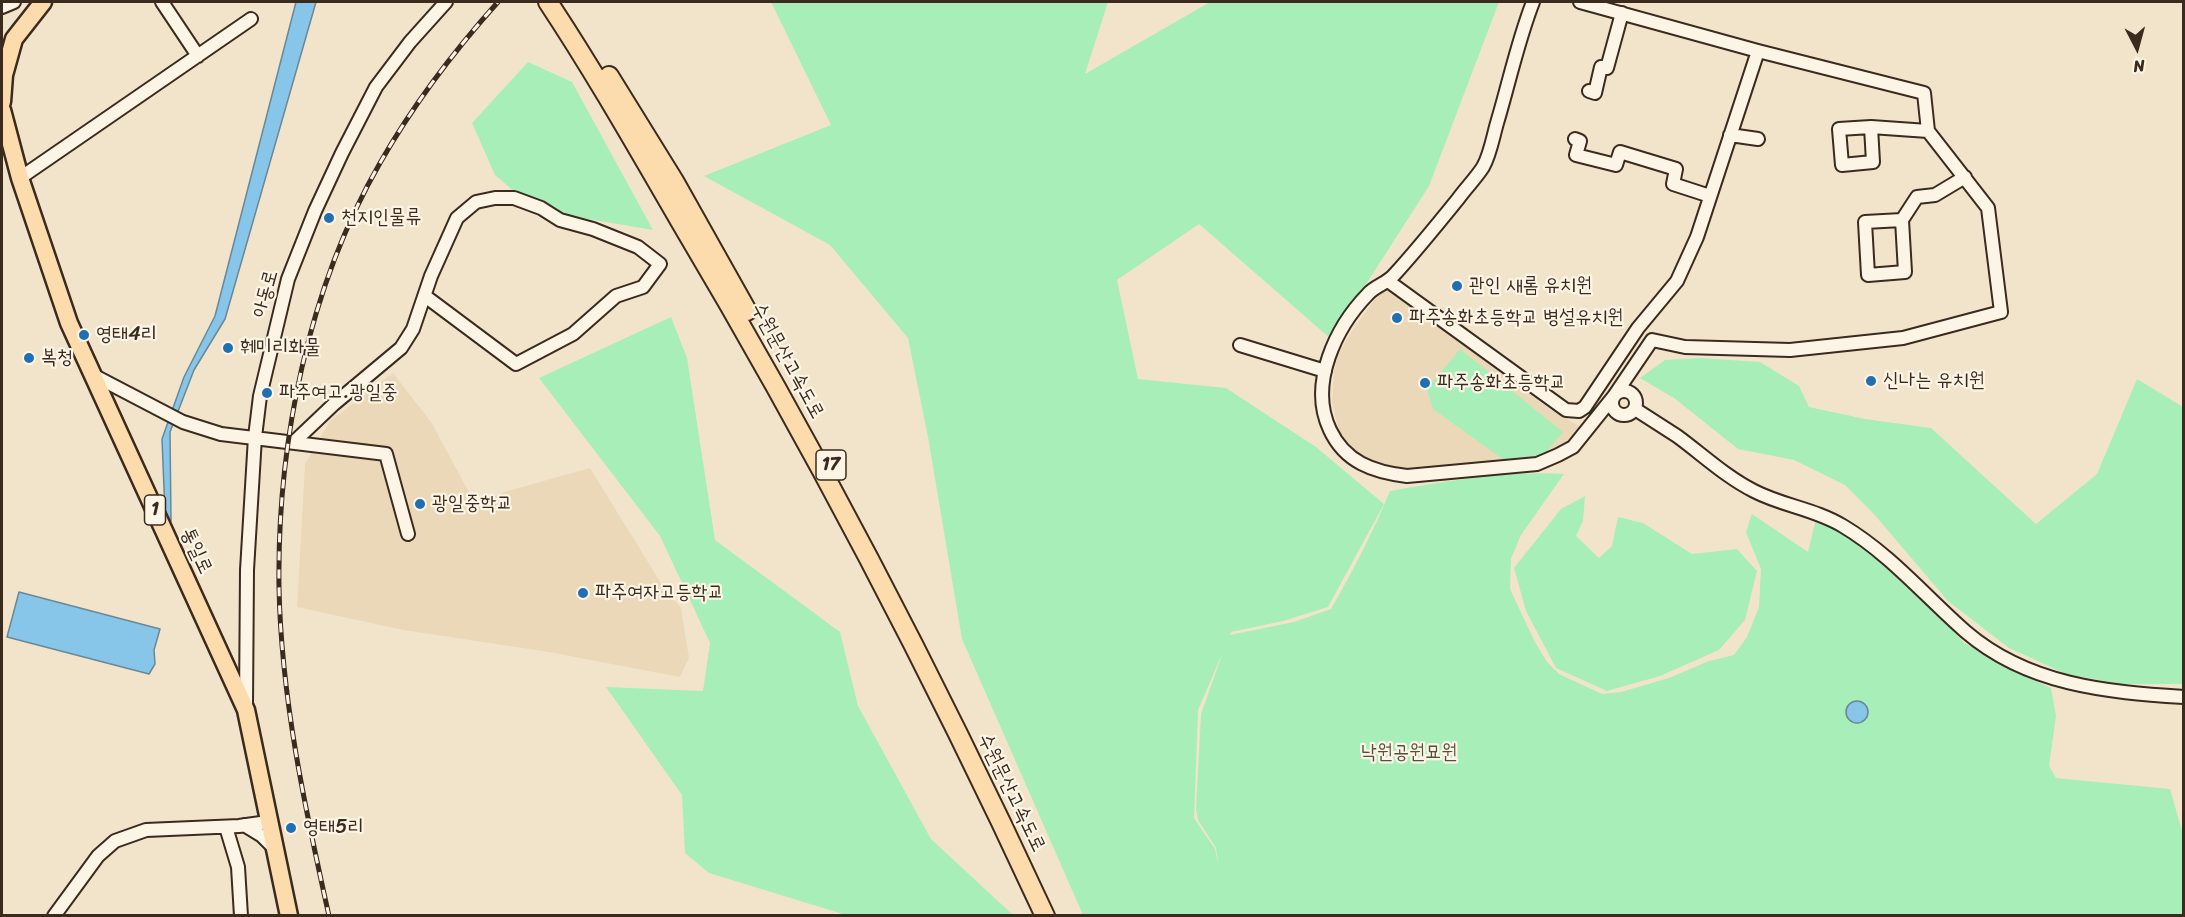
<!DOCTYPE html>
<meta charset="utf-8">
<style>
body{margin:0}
#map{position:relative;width:2185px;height:917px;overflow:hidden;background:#f2e4cb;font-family:Sriracha,sans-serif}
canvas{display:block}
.frame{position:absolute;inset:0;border:3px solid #3b2a1e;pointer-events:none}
.north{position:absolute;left:2107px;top:18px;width:60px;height:60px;-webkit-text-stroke:4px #fcf5e5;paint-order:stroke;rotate:174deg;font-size:16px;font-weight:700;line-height:24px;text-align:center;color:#3b2a1e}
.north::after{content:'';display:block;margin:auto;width:21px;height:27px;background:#3b2a1e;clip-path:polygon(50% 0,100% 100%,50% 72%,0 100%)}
</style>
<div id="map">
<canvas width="2185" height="917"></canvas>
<div class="frame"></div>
<div class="north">N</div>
</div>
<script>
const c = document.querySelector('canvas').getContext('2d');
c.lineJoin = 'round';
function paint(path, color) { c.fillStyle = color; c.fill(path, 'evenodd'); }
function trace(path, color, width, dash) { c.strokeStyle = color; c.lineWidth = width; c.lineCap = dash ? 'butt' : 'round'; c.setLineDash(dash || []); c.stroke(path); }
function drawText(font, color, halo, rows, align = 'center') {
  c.font = font + ' Sriracha,"Poor Story",sans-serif'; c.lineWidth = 4.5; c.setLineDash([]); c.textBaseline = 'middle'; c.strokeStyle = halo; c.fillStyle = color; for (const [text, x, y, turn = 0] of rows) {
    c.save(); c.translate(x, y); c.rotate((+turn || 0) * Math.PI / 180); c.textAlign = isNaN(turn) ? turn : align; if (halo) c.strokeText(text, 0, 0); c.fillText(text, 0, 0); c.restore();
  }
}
const built = new Path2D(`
 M1395 291 1466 344 1505 376 1551 410 1583 428 1571 444 1540 459 1408 471 1385 469 1367 461 1345 444 1338 428 1332 401 1334 371 1339 353 1353 329 1380 292Z
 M393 373 431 422 476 505 504 492 590 468 664 588 681 608 689 658 680 677 543 651 403 630 297 607 305 464 330 421Z`);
const green = new Path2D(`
 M771 2H1108L1085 74 1210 2H1499L1429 186 1331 339 1199 224 1117 280 1138 379 1226 388 1316 447 1384 504 1328 607 1283 621 1231 632 1230 635 1294 622 1331 609C1353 571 1373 532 1390 491 1447 481 1507 470 1564 474L1521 535 1511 559 1510 589 1535 642 1547 662 1559 674 1602 694 1621 692 1669 678 1709 661 1734 655 1747 637 1759 607 1761 569 1746 532 1752 514 1808 552 1816 519 1868 547 1934 610 1964 643 2027 677 2051 688 2056 716 2049 766 2056 778 2170 789 2182 831V915H1083L962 639 928 437 908 338 830 245 704 176 831 125ZM1223 652 1201 714 1196 809 1198 820 1216 848 1219 867 1215 849 1194 818 1198 710Z
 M528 62 572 82 653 230 536 210 495 175 472 123Z
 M671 317 687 358 715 540 840 632 858 706 931 839 1013 915H846L709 873 685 853 682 795 606 687 703 691 710 643 660 536 539 378Z
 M1460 349 1563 432 1544 455 1504 460 1433 409 1427 389Z
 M1701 358 1760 362 1799 386 1809 407 1865 419 1931 428 2036 524 2097 474 2137 379 2183 407V684H2121L2066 674 2009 648 1948 601 1873 513 1845 485 1794 460 1738 449 1674 398 1640 378 1665 360Z
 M1585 496 1583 521 1576 536 1599 558 1612 546 1618 517 1643 523 1692 554 1737 549 1757 571 1745 620 1719 650 1660 676 1607 691 1556 668 1526 611 1514 568 1561 509Z`);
const water = new Path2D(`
 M296 2H316L225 319 194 370 170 432 171 521 165 513 162 439 184 377 215 316Z
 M19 592 160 629 154 650 155 664 149 674 7 637Z
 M1846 712a11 11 0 1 1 22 0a11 11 0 1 1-22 0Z`);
const minor = new Path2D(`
 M162 2 198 56
 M1533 2C1518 40 1509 83 1497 123 1493 137 1490 155 1483 167 1476 178 1466 188 1458 199 1437 225 1416 251 1394 275 1386 284 1375 286 1368 294 1336 327 1308 384 1330 430 1345 462 1373 472 1407 476L1537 464 1558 455 1573 447 1614 396 1652 340 1685 347 1790 350 1903 338 2001 312 1988 208 1928 131 1924 93 1758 51 1580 2
 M2 7 14 2
 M1589 91 1595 93 1601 67 1607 68 1622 13
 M1871 127 1873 162 1842 165 1839 129 1871 127 1928 131
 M1730 135 1758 139
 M1575 139 1580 141 1576 155 1616 165 1620 152 1676 169 1673 184 1710 196
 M20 178 251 19
 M1902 220 1905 272 1868 275 1865 222Z
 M1902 220 1917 197 1935 195 1965 177
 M1388 281 1566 410 1579 411 1585 407 1638 328 1677 281 1697 237 1758 51
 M1240 345 1325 371
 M93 375 183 422 221 434 386 454 408 534
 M1612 403a12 12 0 1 1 24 0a12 12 0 1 1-24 0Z
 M1635 409C1649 418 1663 427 1677 436 1703 455 1726 477 1754 491 1783 506 1815 509 1843 526 1890 554 1925 596 1966 632 2028 685 2106 692 2184 697
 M294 442 334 404 401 348 413 329 431 276 457 218 476 202 495 198H514L541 208 560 220 593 229 638 247 660 264 643 287 616 296 573 334 516 364 425 296
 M246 705 247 570 255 437 260 396 288 279 315 211 342 153 376 87 410 42 446 2
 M244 825 262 836 274 848
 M226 827 238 867 241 916
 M54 916 98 856 115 841 146 830 239 826 268 822`);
const major = new Path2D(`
 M2 102 4 75 14 39 43 2
 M2 110 20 178 69 323 246 710 289 916`);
const highway = new Path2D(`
 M548 2C595 73 637 147 680 221 814 446 935 678 1045 916
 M609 76 674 181 747 311`);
const rail = new Path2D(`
 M329 916C305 808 281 697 279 587 277 444 308 288 380 163 413 105 454 51 498 2`);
const markers = [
 [329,218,6,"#1f6fb2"],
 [1457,286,6,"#1f6fb2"],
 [1397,318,6,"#1f6fb2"],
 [84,335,6,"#1f6fb2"],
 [228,348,6,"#1f6fb2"],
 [29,358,6,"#1f6fb2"],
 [1871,381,6,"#1f6fb2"],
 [1425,383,6,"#1f6fb2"],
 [267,393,6,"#1f6fb2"],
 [420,504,6,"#1f6fb2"],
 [583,593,6,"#1f6fb2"],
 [291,828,6,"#1f6fb2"]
];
const shields = [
 [831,465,30],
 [155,510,21]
];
const shieldNames = [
 ["17",831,465],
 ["1",155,510]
];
const poiNames = [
 ["천지인물류",341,218],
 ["관인 새롬 유치원",1469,286],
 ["파주송화초등학교 병설유치원",1409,318],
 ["영태4리",96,335],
 ["훼미리화물",240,348],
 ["복청",41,358],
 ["신나는 유치원",1883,381],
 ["파주송화초등학교",1437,383],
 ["파주여고.광일중",279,393],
 ["광일중학교",432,504],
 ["파주여자고등학교",595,593],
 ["영태5리",303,828]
];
const streetNames = [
 ["아동로",266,294,-75],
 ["수원문산고속도로",787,361,61],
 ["통일로",196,551,65],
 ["수원문산고속도로",1011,793,64]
];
const parkNames = [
 ["낙원공원묘원",1409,753]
];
paint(built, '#ebd8b9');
paint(green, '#a8eeb9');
paint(water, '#87c6e8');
trace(water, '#698897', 1.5);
trace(minor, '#3b2a1e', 16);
trace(major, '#3b2a1e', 21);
trace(highway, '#3b2a1e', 22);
trace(minor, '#fcf5e5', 12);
trace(major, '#fcdcac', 16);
trace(highway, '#fcdcac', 18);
trace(rail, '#3b2a1e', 5);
trace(rail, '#fcf5e5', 3, [9]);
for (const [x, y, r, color] of markers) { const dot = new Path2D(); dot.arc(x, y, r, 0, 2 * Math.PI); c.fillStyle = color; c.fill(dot); trace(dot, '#fcf5e5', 2); }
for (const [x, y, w] of shields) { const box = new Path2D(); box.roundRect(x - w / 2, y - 15, w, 30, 4.5); c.fillStyle = '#fcf5e5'; c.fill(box); trace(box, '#3b2a1e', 1.5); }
drawText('bold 18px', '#3b2a1e', null, shieldNames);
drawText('20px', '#3b2a1e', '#fcf5e5', poiNames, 'left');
drawText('20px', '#3b2a1e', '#fcf5e5', streetNames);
drawText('20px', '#51513d', '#fcf5e5', parkNames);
</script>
